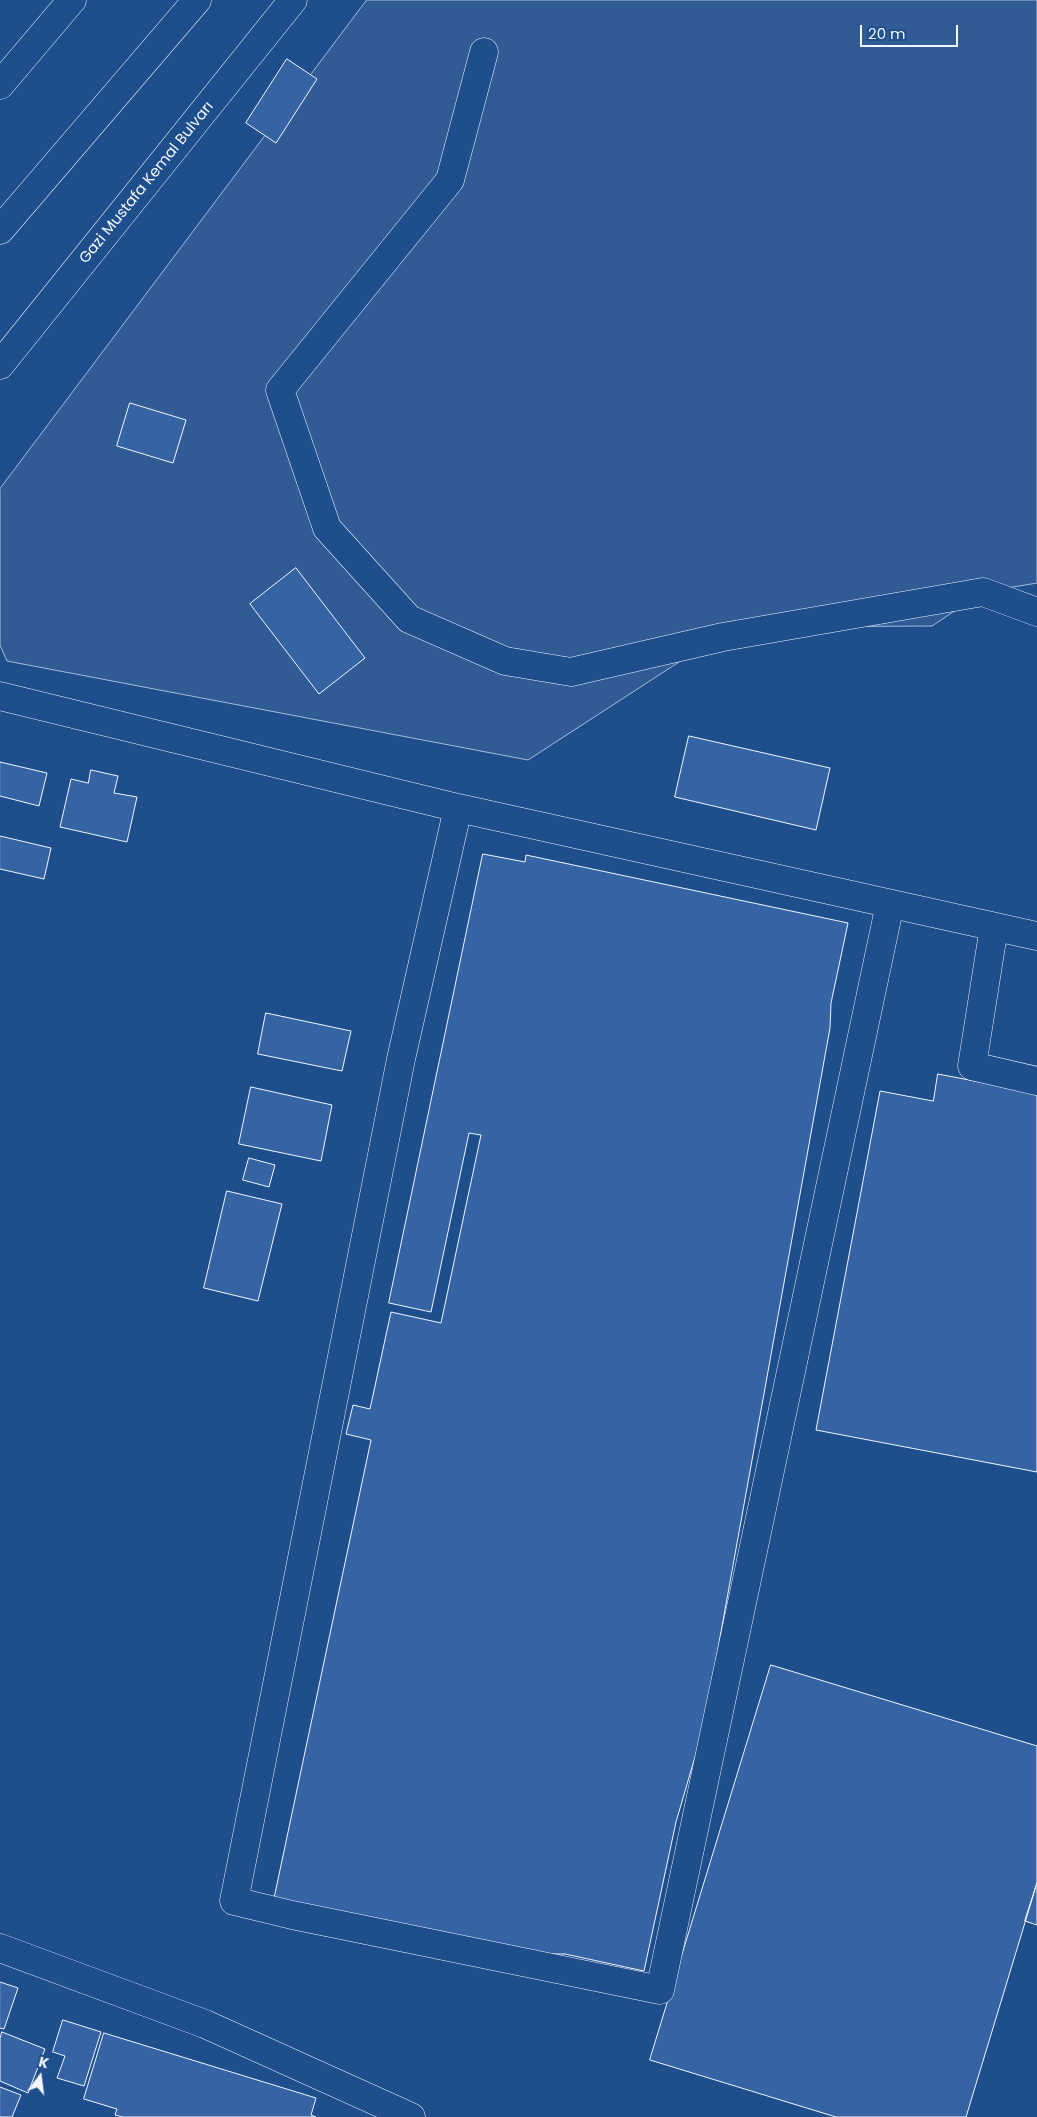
<!DOCTYPE html>
<meta charset="utf-8">
<style>
body{margin:0}
#map{position:relative;width:1037px;height:2117px;overflow:hidden;background:#1f4e8c;font-family:Poppins,sans-serif}
canvas{display:block}
.north{position:absolute;left:15px;top:2052px;width:50px;height:50px;-webkit-text-stroke:4px #1f4e8c;paint-order:stroke;rotate:15deg;font-size:14px;font-weight:700;line-height:20px;text-align:center;color:#f2f6ff}
.north::after{content:'';display:block;margin:auto;width:18px;height:22px;background:#f2f6ff;clip-path:polygon(50% 0,100% 100%,50% 72%,0 100%)}
.scale{position:absolute;left:860px;top:25px;width:98px;height:22px;box-sizing:border-box;border:2px solid #f2f6ff;border-top:0;padding-left:6px;font-size:15px;line-height:18px;white-space:nowrap;color:#f2f6ff;-webkit-text-stroke:4px #1f4e8c;paint-order:stroke}
</style>
<div id="map">
<canvas width="1037" height="2117"></canvas>
<div class="north">K</div>
<div class="scale">20 m</div>
</div>
<script>
const c = document.querySelector('canvas').getContext('2d');
c.lineJoin = 'round';
function paint(path, color) { c.fillStyle = color; c.fill(path, 'evenodd'); }
function trace(path, color, width, dash) { c.strokeStyle = color; c.lineWidth = width; c.lineCap = dash ? 'butt' : 'round'; c.setLineDash(dash || []); c.stroke(path); }
function drawText(font, color, halo, rows, align = 'center') {
  c.font = font + ' Poppins,sans-serif'; c.lineWidth = 4; c.setLineDash([]); c.textBaseline = 'middle'; c.strokeStyle = halo; c.fillStyle = color; for (const [text, x, y, turn = 0] of rows) {
    c.save(); c.translate(x, y); c.rotate((+turn || 0) * Math.PI / 180); c.textAlign = isNaN(turn) ? turn : align; if (halo) c.strokeText(text, 0, 0); c.fillText(text, 0, 0); c.restore();
  }
}
const built = new Path2D(`
 M367 0H1037V583L983 592 932 626 733 627 528 760 7 661 0 645V489Z`);
const building = new Path2D(`
 M287 59 317 79 276 143 246 123Z
 M130 403 186 420 173 463 117 446Z
 M296 568 365 658 319 694 250 604Z
 M689 736 830 768 816 830 675 797Z
 M0 762 47 773 39 806 0 796Z
 M91 770 118 776 114 793 137 797 127 842 60 827 71 779 88 783Z
 M0 836 51 848 44 879 0 869Z
 M483 854 525 862 526 855 848 923 831 1003 830 1028 704 1726 676 1822 644 1971 565 1954H542L273 1903 371 1440 346 1434 353 1405 370 1409 391 1312 441 1323 481 1135 469 1133 431 1312 389 1303Z
 M266 1013 351 1031 342 1071 258 1054Z
 M938 1074 1037 1093V1472L816 1430 880 1091 933 1101Z
 M251 1087 332 1105 321 1161 239 1144Z
 M249 1158 275 1165 269 1187 243 1180Z
 M227 1191 282 1204 258 1301 204 1288Z
 M771 1665 1037 1746V1883L966 2117H836L650 2060Z
 M1037 1883V1925L1025 1921Z
 M0 1982 18 1988 4 2029 0 2028Z
 M63 2020 101 2032 84 2086 57 2078 65 2056 53 2052Z
 M2 2032 45 2049 28 2093 0 2081V2039Z
 M104 2033 316 2098 311 2115 316 2117H123L115 2115 117 2109 84 2099Z
 M0 2087 21 2095 12 2117H0Z`);
const minor = new Path2D(`
 M484 52 450 180 280 390 327 528 409 619 505 661 571 672 723 637 983 592 1037 612
 M0 365 293 0
 M0 696 458 808 1037 936
 M458 808 401 1059 234 1901 292 1915 660 1990 890 904
 M994 927 972 1066 1037 1081
 M0 1948 205 2024 411 2117`);
const highway = new Path2D(`
 M0 85 72 0
 M0 230 197 0`);
const streetNames = [
 ["Gazi Mustafa Kemal Bulvarı",147,183,-51]
];
paint(built, '#305b95');
trace(built, '#a8bbd7', 1);
paint(building, '#3563a3');
trace(building, '#f2f6ff', 1);
trace(minor, '#f2f6ff', 29);
trace(highway, '#f2f6ff', 29);
trace(minor, '#1f4e8c', 28);
trace(highway, '#1f4e8c', 28);
drawText('15px', '#f2f6ff', '#1f4e8c', streetNames);
</script>
